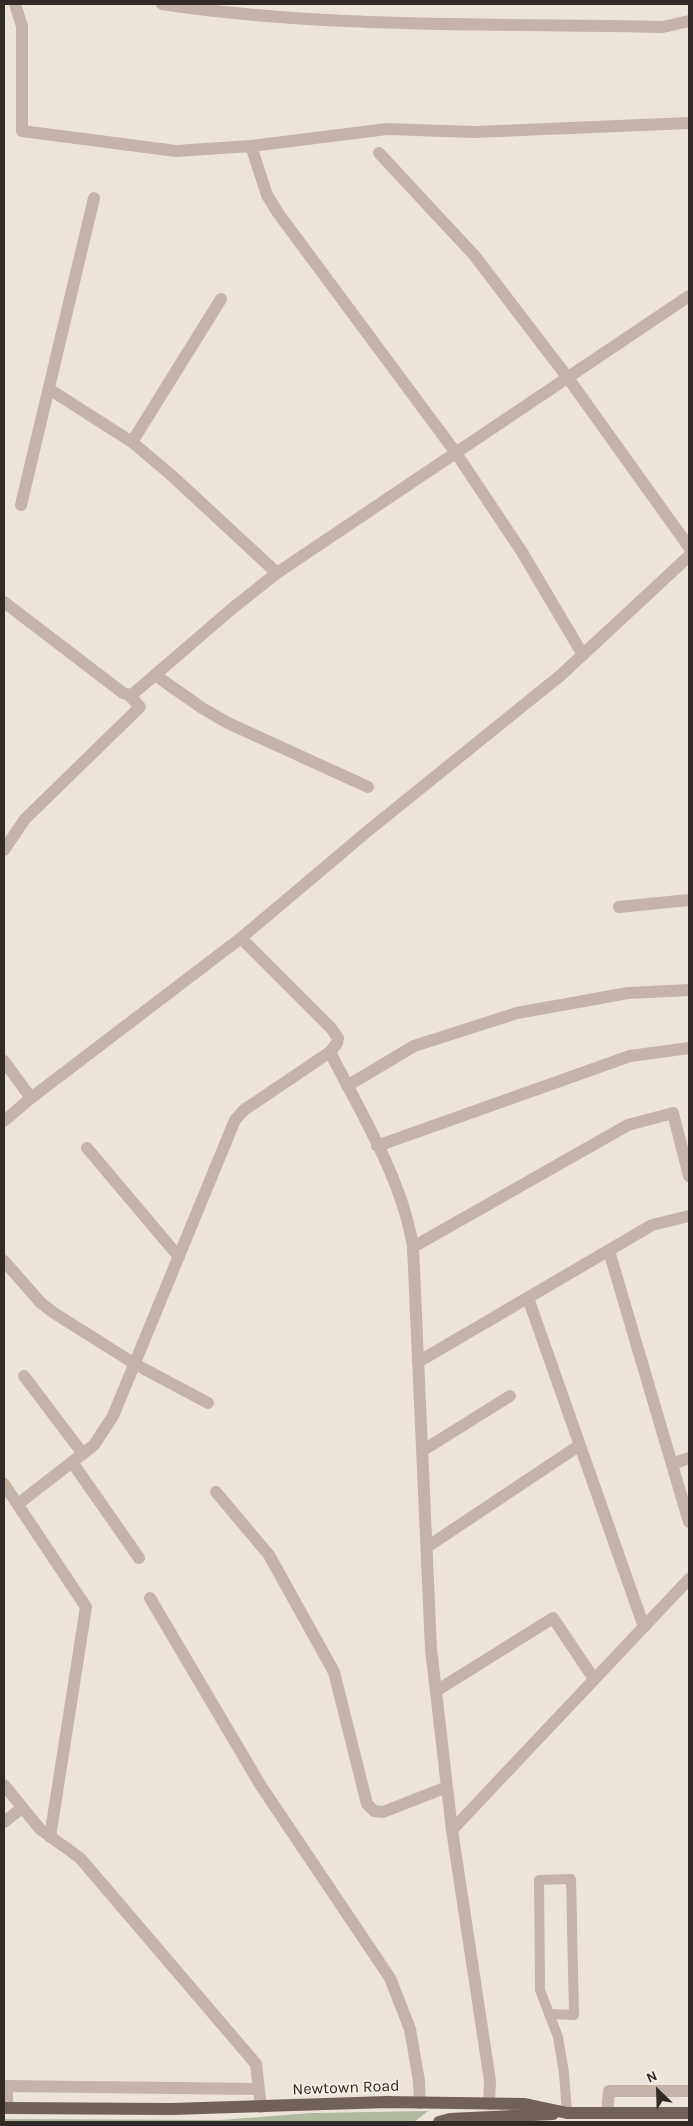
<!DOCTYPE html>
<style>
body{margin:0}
#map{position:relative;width:693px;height:2126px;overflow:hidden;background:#ede4d9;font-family:Karla,sans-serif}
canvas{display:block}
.frame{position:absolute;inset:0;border:5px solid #312a26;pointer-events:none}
.north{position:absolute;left:633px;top:2066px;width:50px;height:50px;-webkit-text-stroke:4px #f5eee5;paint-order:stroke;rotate:336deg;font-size:14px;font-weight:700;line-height:20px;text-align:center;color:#312a26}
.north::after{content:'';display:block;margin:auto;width:18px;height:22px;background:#312a26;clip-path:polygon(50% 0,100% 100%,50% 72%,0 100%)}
</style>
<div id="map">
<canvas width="693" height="2126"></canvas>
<div class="frame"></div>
<div class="north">N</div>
</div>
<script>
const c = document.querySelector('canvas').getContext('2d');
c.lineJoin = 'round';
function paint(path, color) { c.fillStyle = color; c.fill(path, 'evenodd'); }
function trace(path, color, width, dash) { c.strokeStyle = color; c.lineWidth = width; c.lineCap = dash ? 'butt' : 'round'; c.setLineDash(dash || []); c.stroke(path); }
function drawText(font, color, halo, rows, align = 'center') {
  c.font = font + ' Karla,sans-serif'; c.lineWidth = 4; c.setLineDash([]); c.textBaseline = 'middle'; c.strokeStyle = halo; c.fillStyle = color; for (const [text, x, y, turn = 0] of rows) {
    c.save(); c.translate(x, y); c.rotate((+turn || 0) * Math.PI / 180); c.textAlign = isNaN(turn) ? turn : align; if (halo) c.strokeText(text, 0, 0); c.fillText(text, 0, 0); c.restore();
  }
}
const green = new Path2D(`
 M428 2111 414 2122H4V2119L220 2120 312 2113Z`);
const service = new Path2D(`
 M549 2014 574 2015 571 1879 539 1880 540 1990 558 2037 564 2073 567 2113`);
const minor = new Path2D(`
 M15 4 22 26V131L176 151 251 146 387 129 475 132 689 123
 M162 4C328 29 496 23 663 27L689 21
 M251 146 267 195 278 213 456 453 522 552 583 655
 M379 153 474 255 568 378 689 547
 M49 389 132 442 170 474 277 573
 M132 442 221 299
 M21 505 94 198
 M4 602 123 693 129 695 140 707 25 819 4 850
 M155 675 202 708 228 723 368 787
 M129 695 134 693 234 607 277 573 689 296
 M619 907 689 900
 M330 1052C361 1114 402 1178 413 1247L431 1649 452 1830 490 2081 489 2104
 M4 1061 31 1098
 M347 1086 414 1046 517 1013 628 993 689 990
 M4 1121 31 1098 241 938 369 830 561 675 689 556
 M377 1146 630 1056 689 1048
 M87 1148 179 1257
 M413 1247 628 1125 673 1113 689 1176
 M609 1251 689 1522
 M4 1261 41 1303 54 1313 135 1364 208 1403
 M528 1298 644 1627
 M418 1362 652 1225 689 1216
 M24 1376 83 1454
 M422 1451 510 1396
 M72 1462 139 1558
 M672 1464 689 1458
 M4 1484 86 1607 50 1837
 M216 1492 269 1555 334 1672 367 1804 374 1811 383 1812 447 1787
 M18 1504 94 1445 113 1416 235 1120 244 1110 330 1052 337 1043 338 1038 331 1028 241 938
 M427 1547 580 1445
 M150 1598 261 1786 390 1978 410 2029 419 2081 420 2103
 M436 1691 553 1618 594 1679
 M4 1785 40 1829 80 1858 256 2064 261 2107
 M4 1822 22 1808
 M452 1830 689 1579
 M4 2086 259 2089
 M7 2108V2086
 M607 2113 609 2091H689`);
const primary = new Path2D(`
 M4 2108 172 2109 387 2102 525 2104 567 2113H689
 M439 2122 450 2119 553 2114`);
const streetNames = [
 ["Newtown Road",346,2088,-2]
];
paint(green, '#afb99c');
trace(service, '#c3b4a7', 10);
trace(minor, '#c3b4a7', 12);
trace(primary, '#716259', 12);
drawText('16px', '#312a26', '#f5eee5', streetNames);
</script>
